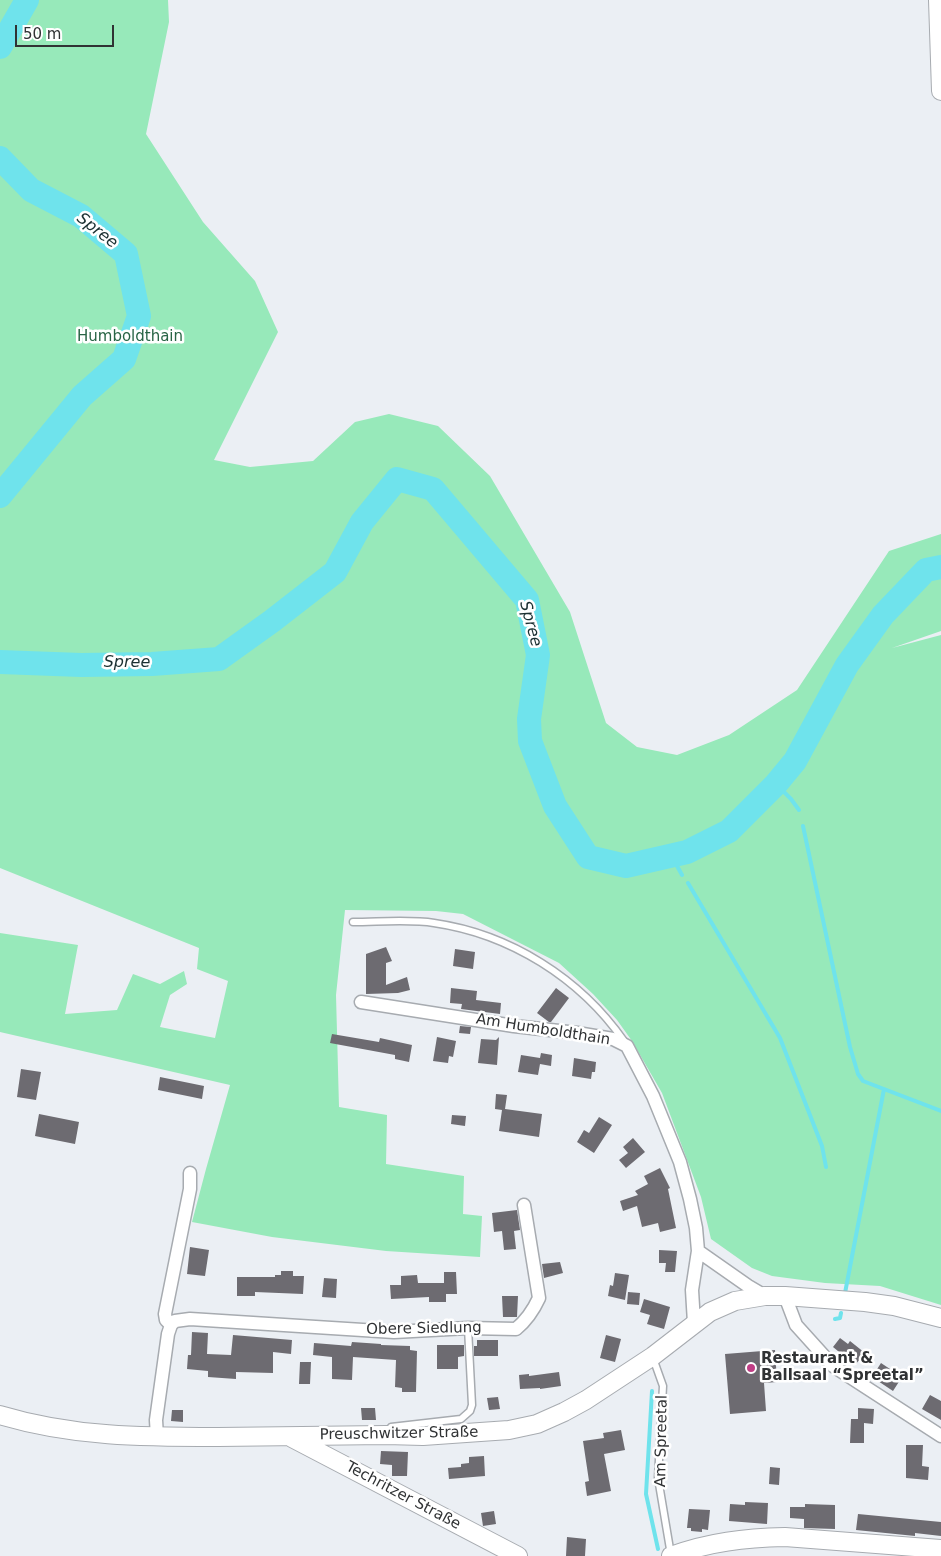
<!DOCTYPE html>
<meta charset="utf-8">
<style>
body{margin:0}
#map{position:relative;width:941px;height:1556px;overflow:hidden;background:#ebeff4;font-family:"DejaVu Sans",sans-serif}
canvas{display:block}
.scale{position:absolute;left:15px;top:25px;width:99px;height:22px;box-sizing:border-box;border:2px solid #303234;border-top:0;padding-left:6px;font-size:15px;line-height:18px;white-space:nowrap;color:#303234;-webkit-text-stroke:4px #fff;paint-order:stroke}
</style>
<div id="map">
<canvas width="941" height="1556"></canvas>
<div class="scale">50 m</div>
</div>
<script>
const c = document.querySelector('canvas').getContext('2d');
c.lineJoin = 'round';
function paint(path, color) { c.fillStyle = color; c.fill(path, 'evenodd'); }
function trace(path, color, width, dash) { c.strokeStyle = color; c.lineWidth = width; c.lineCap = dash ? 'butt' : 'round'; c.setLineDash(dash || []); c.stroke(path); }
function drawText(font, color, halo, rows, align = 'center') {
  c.font = font + ' "DejaVu Sans",sans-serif'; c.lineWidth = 5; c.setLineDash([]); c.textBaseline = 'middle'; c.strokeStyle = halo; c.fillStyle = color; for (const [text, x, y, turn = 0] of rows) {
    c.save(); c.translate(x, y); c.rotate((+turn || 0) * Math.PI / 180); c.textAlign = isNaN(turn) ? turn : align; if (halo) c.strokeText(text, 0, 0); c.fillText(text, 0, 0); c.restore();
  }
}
const green = new Path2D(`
 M0 0H168L169 22 146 134 203 222 255 281 278 332 214 460 250 467 313 461 355 422 389 414 438 426 490 476 570 612 606 723 637 747 677 755 729 735 797 690 889 551 941 534V631L892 648 941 635V1305L880 1286 825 1283 772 1276 752 1268 711 1239 701 1197 662 1093 632 1041 617 1020 593 994 559 963 463 914 436 911 345 910 336 995 339 1107 387 1115 386 1164 464 1176 463 1214 482 1216 480 1257 386 1251 272 1237 192 1222 206 1169 230 1085 0 1032V933L78 945 65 1014 117 1010 133 974 160 984 184 971 187 984 170 995 160 1027 215 1038 228 981 197 969 199 948 0 868Z`);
const stream = new Path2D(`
 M776 784 791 799 799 810
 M803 826 850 1047 858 1074 863 1081 941 1111
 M671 855 682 875
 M688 883 780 1038 822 1146 826 1167
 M845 1293 884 1089
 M835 1319 840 1318 841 1313
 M652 1391 646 1494 658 1549`);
const river = new Path2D(`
 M0 47 27 0
 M0 158 31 190 81 216 126 254 139 316 124 359 82 396 0 496
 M0 662 81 665 152 664 219 659 272 621 335 572 362 522 397 479 433 489 527 600 538 655 529 719 530 741 555 806 588 857 626 866 687 852 729 831 776 784 795 761 847 665 883 615 926 570 941 567`);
const building = new Path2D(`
 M386 947 392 961 386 963V985L407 977 410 990 398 993 366 994V954Z
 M455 949 475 952 473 969 453 966Z
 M451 988 477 991 476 1000 501 1003 500 1014 461 1009 462 1004 450 1003Z
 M556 988 569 998 551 1022H549L537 1013Z
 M460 1026 471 1027 470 1034 459 1033Z
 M332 1034 379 1042 380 1038 412 1045 409 1062 395 1059V1055L330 1043Z
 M437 1037 456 1041 453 1057 449 1056 448 1063 433 1061Z
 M499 1037 497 1065 478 1063 481 1039 496 1040Z
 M541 1053 552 1055 551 1066 540 1064 538 1075 518 1072 521 1055 540 1058Z
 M574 1058 596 1062 595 1072H592L591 1079 572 1076Z
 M21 1069 41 1072 36 1100 17 1097Z
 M160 1077 204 1086 202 1099 158 1090Z
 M496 1094 507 1095 505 1109 542 1114 539 1137 499 1131 502 1110 495 1109Z
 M39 1114 79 1122 75 1144 35 1136Z
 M452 1115 466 1116 465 1126 451 1124Z
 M599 1117 612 1125 594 1153 577 1142 584 1130 589 1133Z
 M633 1138 645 1152 626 1168 619 1160 628 1153 623 1147Z
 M660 1168 670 1188 668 1189 676 1228 660 1232 658 1223 642 1227 637 1206 623 1211 620 1201 638 1195 635 1191 648 1184 644 1176Z
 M517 1210 520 1230 514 1231 516 1249 504 1250 502 1231 494 1232 492 1213Z
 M190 1247 209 1250 205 1276 187 1274Z
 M659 1250 677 1251 675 1272H665L666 1263H659Z
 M560 1262 563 1273 544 1278 542 1264Z
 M281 1271H293V1276H304L303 1294 255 1292V1296H237V1277H275V1275H281Z
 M444 1272H456L457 1294H446V1302H429V1297L391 1299 390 1285H401V1276L417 1275 418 1283H444Z
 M615 1273 629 1275 625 1300 608 1296 610 1285 613 1286Z
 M324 1278 337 1279 336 1298 322 1297Z
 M628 1292 640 1293 639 1305 627 1304Z
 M502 1296H518L517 1317H503Z
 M644 1299 670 1307 664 1329 647 1324 650 1315 640 1312Z
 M192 1332 208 1333 207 1354 231 1355 233 1335 292 1340 291 1354 273 1352V1373L236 1372V1379L208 1377V1371L187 1369 188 1355H191Z
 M606 1335 621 1339 615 1362 600 1358Z
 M840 1338 848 1344 850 1341 865 1353 855 1365 833 1347Z
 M477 1340H498V1356H474V1346H477Z
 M352 1342 381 1344V1345L410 1346V1350L417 1351 416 1392H402V1388L395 1387 396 1360 353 1357 352 1380 332 1379V1357L313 1355 314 1343 351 1346Z
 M437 1345H464V1356L458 1357V1369H437Z
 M775 1350 777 1382 764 1383 766 1411 730 1414 725 1354Z
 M300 1362H311L310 1384H299Z
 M881 1363 902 1377 893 1391 872 1377Z
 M559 1372 561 1386 540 1389V1388L520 1389 519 1375 529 1374V1376Z
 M930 1395 941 1401V1420L922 1409Z
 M498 1397 500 1409 489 1410 487 1398Z
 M361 1408H375L376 1420H362Z
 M858 1408 874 1409 873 1424 864 1423V1443H850L851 1419H858Z
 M172 1410H183V1422L171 1421Z
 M621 1430 625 1450 604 1454 611 1491 587 1496 585 1482 589 1481 583 1441 604 1438 603 1433Z
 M906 1445H923L922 1466 929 1467 928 1480 906 1478Z
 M381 1451 408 1452 407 1476H392V1465L380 1464Z
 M484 1456 485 1476 449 1479 448 1468 461 1467V1464L469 1463V1457Z
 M770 1467 780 1468 779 1485 769 1484Z
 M745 1502 768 1503 767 1524 729 1521 730 1504 745 1505Z
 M805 1504 835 1505V1529L804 1528V1519L790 1518V1507H805Z
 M689 1509 710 1510 708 1530 702 1529V1532L691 1531V1528H687Z
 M494 1511 496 1524 483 1526 481 1513Z
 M858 1514 941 1522V1536L915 1533V1536L856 1530Z
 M567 1537 586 1539 585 1556H566Z`);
const lane = new Path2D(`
 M353 922C378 922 410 919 434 923 510 934 580 978 624 1041
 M653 1358 663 1386 658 1478 671 1555
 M388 1432 391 1427 461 1419 470 1411 472 1405 468 1328`);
const street = new Path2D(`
 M361 1002 514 1026 577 1033 613 1039 627 1046 653 1096 680 1162 690 1199 696 1228 698 1251 692 1290 694 1323
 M698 1251 748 1286 765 1296
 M785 1296 796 1325 833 1366 941 1436
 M171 1325 175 1321 190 1319 394 1332 468 1328 516 1329C527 1320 533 1311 539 1298L524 1205
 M157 1437 156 1420 168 1334 171 1325 166 1320 165 1314 190 1189V1173`);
const secondary = new Path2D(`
 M938 0 941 91
 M0 1415C73 1437 143 1437 218 1437 274 1436 330 1436 386 1435L423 1436 509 1430 537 1424 564 1412 586 1400 653 1356 710 1312 735 1301 765 1296H785L865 1302 894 1306 941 1318
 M292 1438 518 1556
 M671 1556C709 1542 745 1538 785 1537L941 1549`);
const markers = [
 [751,1368,5,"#c03e85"]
];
const parkNames = [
 ["Humboldthain",130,337]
];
const streetNames = [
 ["Am Humboldthain",543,1030,9],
 ["Obere Siedlung",424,1329,-1],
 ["Preuschwitzer Straße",399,1434,-1],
 ["Am Spreetal",662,1441,-89],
 ["Techritzer Straße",403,1496,28]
];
const poiNames = [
 ["Restaurant &",761,1359],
 ["Ballsaal “Spreetal”",761,1376]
];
const waterNames = [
 ["Spree",97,231,38],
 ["Spree",530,624,75],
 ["Spree",127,663]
];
paint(green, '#97e9ba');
trace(stream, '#6fe3ec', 4);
trace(river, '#6fe3ec', 24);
paint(building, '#6d6b71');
trace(lane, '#a7abb0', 9);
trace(street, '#a7abb0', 15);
trace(secondary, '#a7abb0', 20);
trace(lane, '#fff', 6);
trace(street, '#fff', 12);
trace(secondary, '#fff', 18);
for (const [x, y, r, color] of markers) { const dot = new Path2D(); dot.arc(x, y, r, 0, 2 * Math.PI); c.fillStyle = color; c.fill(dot); trace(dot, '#fff', 2); }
drawText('15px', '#286445', '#fff', parkNames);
drawText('15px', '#303234', '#fff', streetNames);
drawText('bold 15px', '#303234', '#fff', poiNames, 'left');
drawText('italic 16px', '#1b3032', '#fff', waterNames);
</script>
